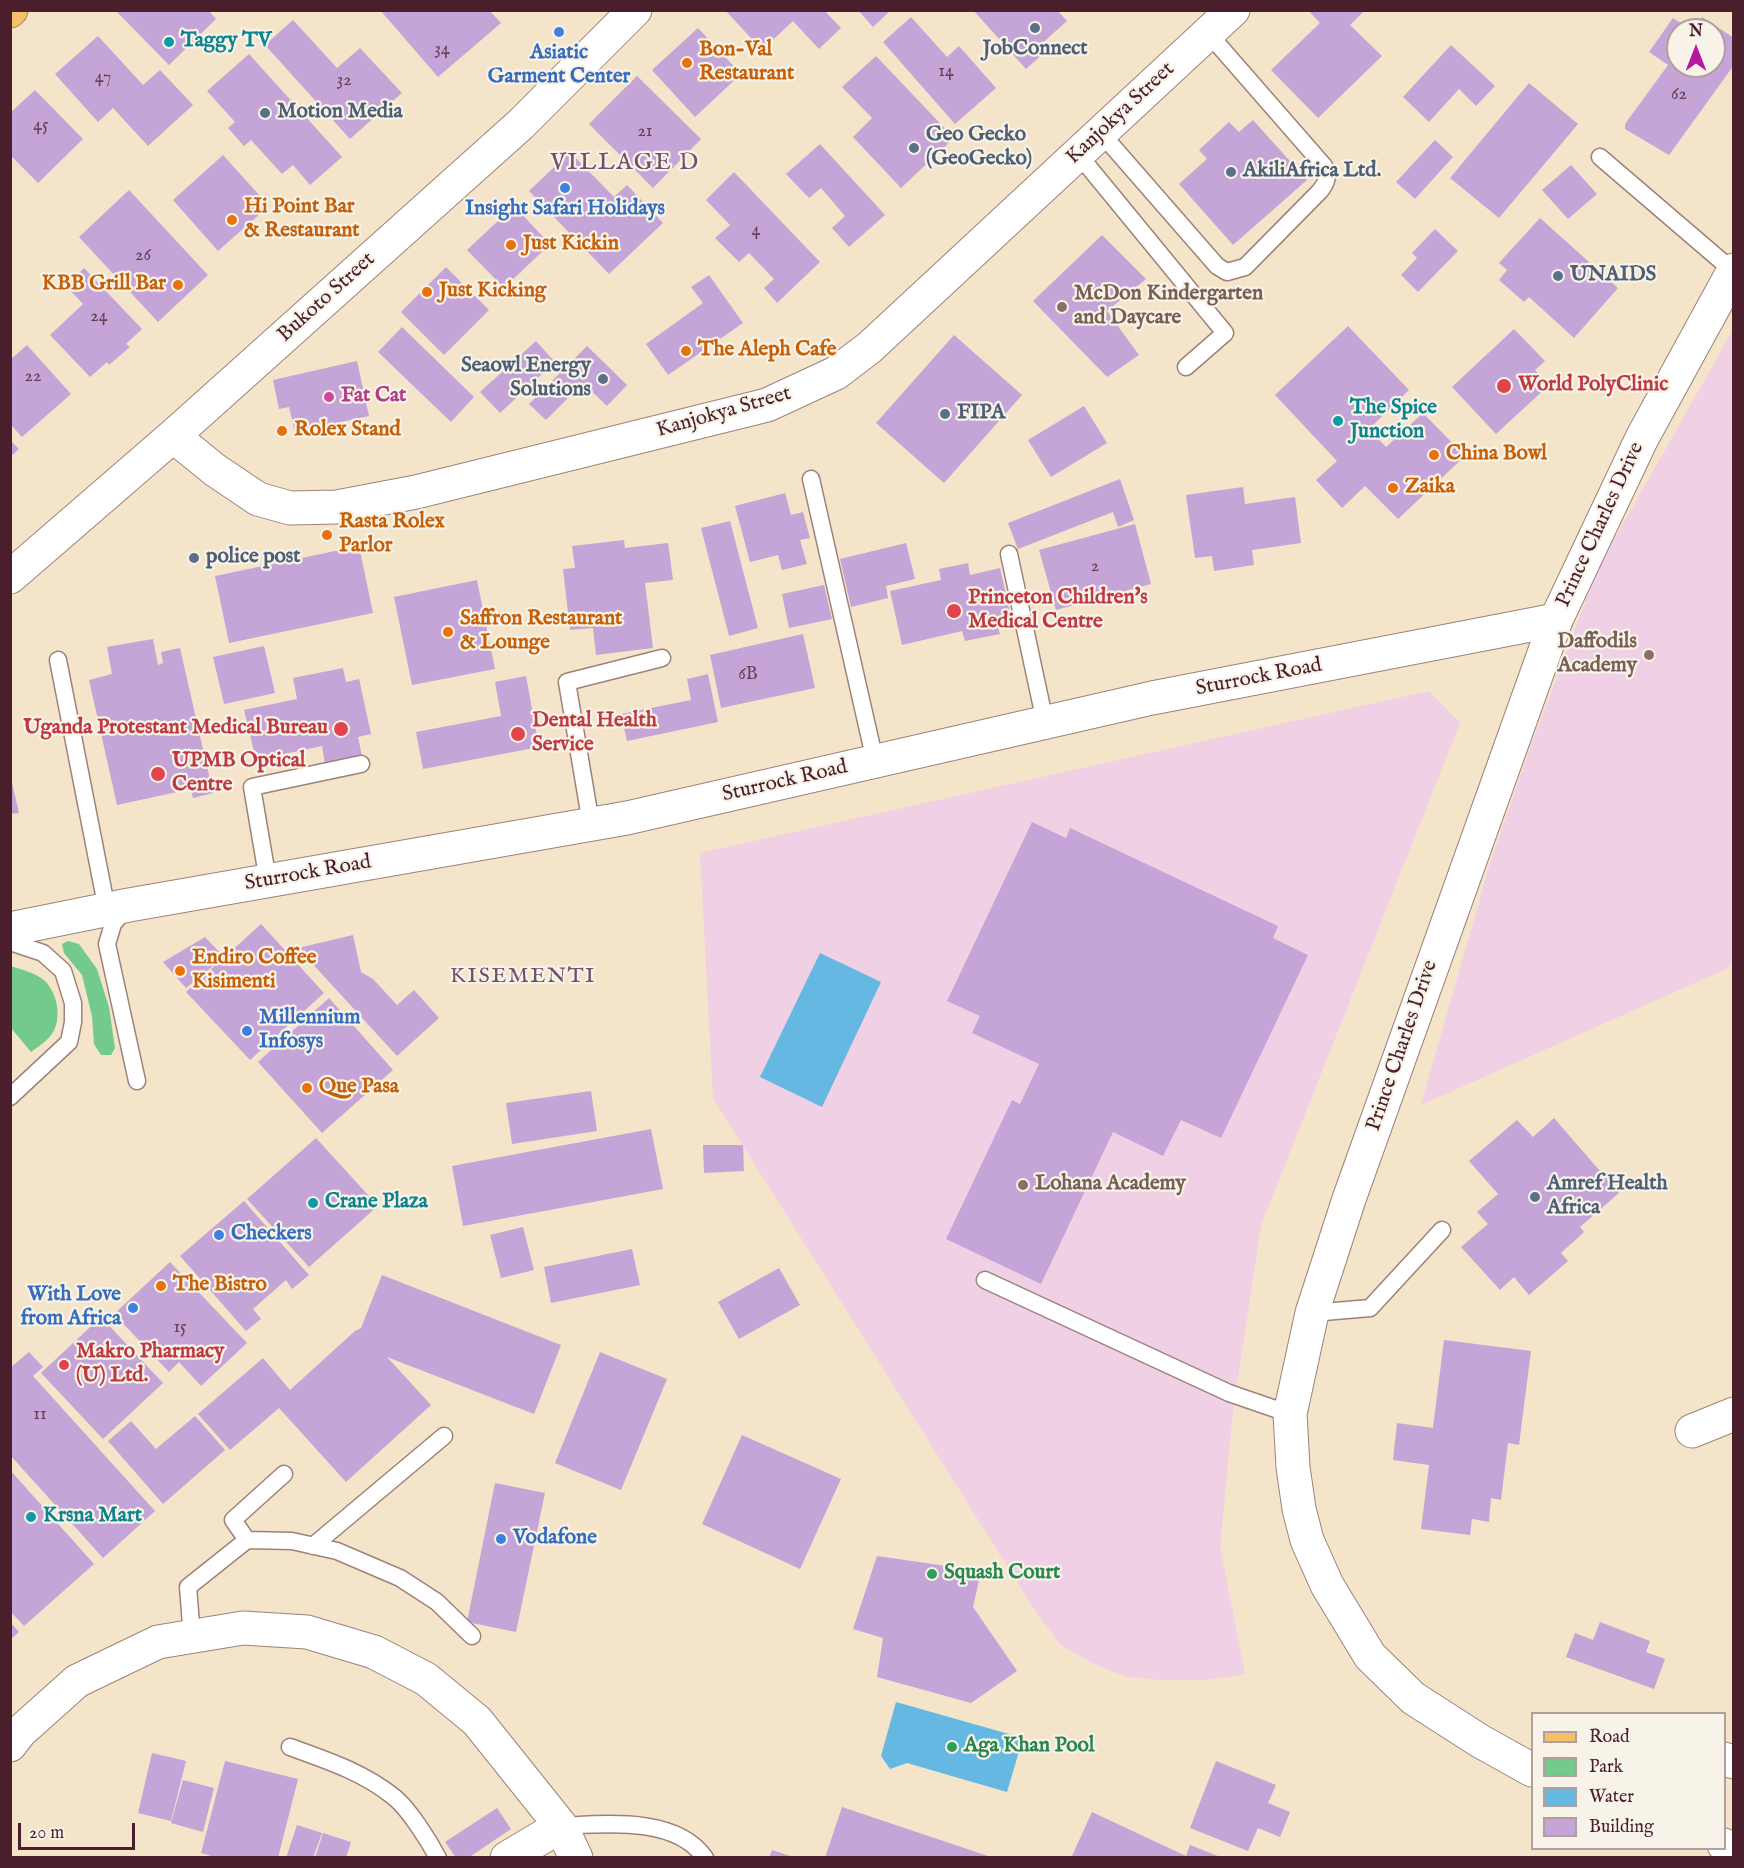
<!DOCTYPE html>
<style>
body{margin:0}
#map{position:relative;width:1744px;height:1868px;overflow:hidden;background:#f3e4ca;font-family:"IM FELL English",serif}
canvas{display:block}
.frame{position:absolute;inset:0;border:12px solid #4a1f2b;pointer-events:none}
.legend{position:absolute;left:1531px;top:1712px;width:195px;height:138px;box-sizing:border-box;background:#f7f3e8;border:2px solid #b29e9c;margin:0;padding:8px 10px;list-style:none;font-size:18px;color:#4a1f2b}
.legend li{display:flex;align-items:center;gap:12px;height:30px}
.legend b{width:30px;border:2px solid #b29e9c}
.north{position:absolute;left:1666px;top:18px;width:60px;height:60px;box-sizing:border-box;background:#f7f3e8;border:2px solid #b29e9c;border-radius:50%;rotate:0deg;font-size:16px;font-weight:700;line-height:24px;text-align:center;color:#4a1f2b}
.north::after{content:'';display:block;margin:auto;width:21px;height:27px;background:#b5179e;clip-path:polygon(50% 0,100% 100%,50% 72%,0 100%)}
.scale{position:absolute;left:18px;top:1823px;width:117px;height:27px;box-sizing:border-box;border:3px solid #4a1f2b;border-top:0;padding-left:8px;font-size:18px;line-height:21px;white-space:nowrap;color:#4a1f2b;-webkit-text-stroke:4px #f7f3e8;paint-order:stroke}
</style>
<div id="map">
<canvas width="1744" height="1868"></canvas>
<div class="frame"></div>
<ul class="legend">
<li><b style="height:8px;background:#f6c06b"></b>Road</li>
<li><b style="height:16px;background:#74c98d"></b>Park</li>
<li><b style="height:16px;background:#65b8e1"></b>Water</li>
<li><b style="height:16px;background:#c5a5d7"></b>Building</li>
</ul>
<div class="north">N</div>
<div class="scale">20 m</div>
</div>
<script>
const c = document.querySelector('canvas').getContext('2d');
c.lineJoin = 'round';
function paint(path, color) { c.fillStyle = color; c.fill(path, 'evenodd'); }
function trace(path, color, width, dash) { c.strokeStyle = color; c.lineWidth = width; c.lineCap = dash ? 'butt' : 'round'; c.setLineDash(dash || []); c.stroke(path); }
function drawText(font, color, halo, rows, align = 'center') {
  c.font = font + ' "IM FELL English",serif'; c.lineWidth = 4.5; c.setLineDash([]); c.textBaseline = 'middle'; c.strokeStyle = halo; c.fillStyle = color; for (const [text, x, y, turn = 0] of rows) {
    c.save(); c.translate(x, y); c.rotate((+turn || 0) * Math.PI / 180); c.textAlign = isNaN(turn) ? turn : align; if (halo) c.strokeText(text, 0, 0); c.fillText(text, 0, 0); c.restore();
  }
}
const built = new Path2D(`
 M1733 330V961L1726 969 1421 1105 1490 863 1532 743 1598 568Z
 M1429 691 1460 723 1261 1225 1233 1411 1220 1546 1245 1674 1206 1680H1160L1125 1676 1094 1664 1061 1645 1038 1615 713 1098 700 853Z`);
const green = new Path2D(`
 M68 941 79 944 97 969 109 1007 115 1048 111 1055H101L94 1044 92 1016 82 975 64 953 62 944Z
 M10 966C21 969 36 973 45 981 58 994 62 1019 52 1034 47 1041 38 1047 31 1052L11 1028Z`);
const water = new Path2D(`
 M820 953 881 982 822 1107 760 1077Z
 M896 1702 1023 1738 1007 1792 907 1763 890 1769 881 1756Z`);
const building = new Path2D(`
 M119 10H208L216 19 169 65 117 12Z
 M380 10H489L501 23 438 77Z
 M725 10H824L841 28 819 49 793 21 762 50Z
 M858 10H891L873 27Z
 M973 10H1057L1067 21 1039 46 1045 52 1026 69Z
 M1308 10H1365L1350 25 1382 56 1318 118 1271 70 1320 23Z
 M911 17 947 57 959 46 996 88 955 124 883 42Z
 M1702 17 1734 38V65L1669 155 1625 129V124L1668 65 1649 52 1673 18 1691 30H1678V66H1714V30H1693Z
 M293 20 337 68 360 48 402 93 350 139 265 45Z
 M698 28 741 74 695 117 652 70Z
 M98 36 143 85 160 70 193 105 148 146 113 108 98 122 55 74Z
 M1451 45 1495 86 1476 106 1459 89 1429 122 1403 97Z
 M249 54 342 157 310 185 293 165 282 174 251 140 244 146 228 128 235 122 207 91Z
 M876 56 954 138 901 188 853 137 872 118 842 87Z
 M637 76 701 139 653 188 589 124Z
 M1529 83 1578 124 1499 218 1450 178Z
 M35 90 83 139 38 183 10 155V113Z
 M1253 120 1307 180 1233 245 1179 184 1207 159 1199 150 1229 122 1239 132Z
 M1435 140 1453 157 1415 199 1396 182Z
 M820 144 885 215 849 247 832 228 845 216 821 188 809 198 786 174Z
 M570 152 614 197 627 185 663 223 609 274 529 191Z
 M223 155 269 206 218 251 173 200Z
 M1571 165 1597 194 1568 219 1542 190Z
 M734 172 820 262 777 303 764 288 774 279 749 253 739 262 715 238 730 225 706 200Z
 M129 190 208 275 158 322 79 237Z
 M514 206 550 244 504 288 467 250Z
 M1540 218 1618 288 1574 338 1529 297 1524 302 1499 280 1507 270 1499 263Z
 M1435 229 1458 251 1418 292 1401 275 1417 258 1412 253Z
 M1102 235 1146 279 1107 311 1139 355 1107 377 1033 301Z
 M446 267 489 310 444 355 401 312Z
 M84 268 142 329 126 344 130 347 109 365 107 362 90 377 50 335 83 304 66 286Z
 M709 275 743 323 668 375 646 344 703 303 691 287Z
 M1348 326 1409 390 1369 429 1386 447 1423 413 1465 456 1398 519 1365 486 1342 508 1316 480 1337 461 1275 395Z
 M402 327 474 397 451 422 378 352Z
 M1514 329 1545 361 1535 370 1549 385 1496 434 1452 387Z
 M954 335 1022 395 944 483 876 423Z
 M536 341 555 362 500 413 480 392Z
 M27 345 71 394 22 437 10 424V360Z
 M587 346 627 385 607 406 583 383 546 420 529 404Z
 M357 361 369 416 295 432 289 407 279 409 273 380Z
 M1084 406 1107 443 1051 477 1028 440Z
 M10 440 19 449 10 457Z
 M1120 479 1134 520 1118 527 1113 512 1018 549 1008 523Z
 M1243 487 1245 504 1295 497 1301 543 1252 550 1254 565 1214 571 1212 556 1195 558 1186 495Z
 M785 493 791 515 803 512 810 538 800 540 807 564 782 570 778 555 750 562 735 506Z
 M730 521 758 628 729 636 701 528Z
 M1135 524 1151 584 1056 610 1039 550Z
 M624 540 625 548 668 543 673 580 645 583 653 648 596 655 593 628 570 630 563 569 575 568 572 546Z
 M906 543 915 579 886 586 888 598 851 607 840 559Z
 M359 546 373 613 229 643 215 576Z
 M968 563 970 575 1000 568 1011 617 996 621 1000 634 965 641 962 631 902 645 890 591 941 580 939 569Z
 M477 580 495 669 412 685 394 597Z
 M824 585 832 619 789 628 782 594Z
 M803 634 815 688 721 708 710 655Z
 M153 639 158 665 163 663 161 652 180 648 213 793 193 798 191 789 117 805 89 680 112 674 107 647Z
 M264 646 275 693 224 704 213 657Z
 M343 668 346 682 359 679 371 734 358 737 362 756 325 764 322 746 256 760 244 710 297 699 293 678Z
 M708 674 718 722 627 741 621 714 691 700 687 679Z
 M526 676 539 747 423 769 416 732 501 716 495 682Z
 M10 774 19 813 10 814Z
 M1032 822 1066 838 1070 828 1278 926 1273 938 1308 955 1221 1138 1181 1120 1163 1156 1113 1132 1041 1284 946 1239 1012 1100 1020 1104 1039 1064 972 1033 980 1016 947 1001Z
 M261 924 324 993 250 1060 186 992Z
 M353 935 361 972 373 979 397 1005 414 990 439 1018 397 1056 298 948Z
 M205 937 224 957 186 988 163 962Z
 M329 998 393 1070 322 1133 258 1062Z
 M591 1091 597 1131 512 1144 506 1103Z
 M1554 1118 1619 1193 1580 1227 1584 1232 1561 1253 1568 1261 1529 1295 1514 1277 1500 1290 1461 1247 1488 1224 1477 1212 1498 1194 1469 1161 1517 1120 1533 1137Z
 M651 1129 663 1189 463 1226 452 1166Z
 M316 1138 378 1206 309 1267 247 1199Z
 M703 1145H743L744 1171 704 1173Z
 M244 1201 309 1275 292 1289 286 1280 253 1309 261 1319 246 1331 180 1256Z
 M523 1227 534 1270 501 1278 490 1235Z
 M632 1249 640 1285 551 1303 544 1267Z
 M170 1262 247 1343 201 1386 179 1362 169 1372 114 1314Z
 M779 1268 800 1305 739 1339 718 1302Z
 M382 1275 561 1345 534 1414 387 1357 431 1405 346 1482 279 1408 230 1450 198 1414 263 1358 290 1390 355 1331 361 1328Z
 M101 1317 163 1383 103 1439 41 1373Z
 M1444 1340 1531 1351 1519 1445 1508 1443 1501 1500 1491 1498 1489 1522 1472 1519 1470 1535 1421 1529 1429 1465 1393 1460 1397 1423 1433 1428Z
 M29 1352 43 1367 33 1376 155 1511 103 1558 10 1455V1368Z
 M600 1352 667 1379 621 1490 555 1463Z
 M195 1416 225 1450 163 1504 108 1441 131 1421 156 1449Z
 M742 1435 841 1479 800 1569 702 1524Z
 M10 1470 94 1564 24 1626 10 1611Z
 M495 1483 545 1493 516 1632 467 1622Z
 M877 1556 981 1571 973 1607 1017 1671 971 1703 877 1677 883 1638 853 1629Z
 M10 1622 19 1632 10 1640Z
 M1600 1622 1650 1641 1646 1652 1665 1659 1654 1689 1566 1657 1575 1633 1593 1640Z
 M152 1753 186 1761 171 1821 138 1813Z
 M225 1761 298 1779 278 1858H218L201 1853Z
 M1216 1761 1276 1785 1268 1803 1290 1812 1280 1837 1258 1828 1248 1851 1190 1828Z
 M183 1780 214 1788 203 1832 171 1823Z
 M842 1807 991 1857 990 1858H825Z
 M497 1808 511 1829 468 1858H456L445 1842Z
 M1092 1812 1186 1856 1190 1845 1223 1858H1071Z
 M297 1825 322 1833 313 1858H286Z
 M323 1833 351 1842 346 1858H315Z
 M772 1850 793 1857 792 1858H769Z`);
const service = new Path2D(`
 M1101 133 1217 266 1227 272 1245 267 1320 191C1327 182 1329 176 1324 166L1208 33
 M1078 154 1225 333 1186 367
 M1600 157 1733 271
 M811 479 875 761
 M1009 554 1045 722
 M58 660 107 910
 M591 824 567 682 662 658
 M268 881 252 787 361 764
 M126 908 113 924 107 944 137 1081
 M10 942 43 953 63 971 73 1003V1022L69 1042 10 1097
 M985 1280 1229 1393 1290 1414
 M1312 1313 1370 1308 1442 1230
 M247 1540 233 1520 284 1474
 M313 1546 444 1436
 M192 1637 188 1587 247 1540 292 1541 337 1551 400 1578 437 1602 472 1636
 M290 1747C326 1760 363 1772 394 1797 409 1809 429 1841 438 1858
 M561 1826C605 1824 676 1816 705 1858`);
const minor = new Path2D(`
 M173 436 215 470 258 499 290 508 337 507 416 492 767 405 836 373 869 348 1233 10
 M10 577 173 436 521 124 635 10
 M10 929 129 905 627 818 1152 698 1556 620
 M1692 1431 1734 1414
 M10 1745 20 1732 77 1681 158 1642 243 1628 307 1632 374 1652 426 1679 477 1721 561 1826 576 1858
 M1724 1759 1734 1762
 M507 1858 561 1826`);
const tertiary = new Path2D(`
 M1532 1770 1480 1741 1413 1698 1370 1656 1327 1585 1307 1540 1299 1509 1293 1467 1290 1414 1312 1313 1349 1199 1556 620 1642 438 1734 270
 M1724 1845 1734 1849`);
const primary = new Path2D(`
 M10 11 11 10`);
const markers = [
 [1035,28,6,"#5c6f8a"],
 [559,32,6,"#3f7fe0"],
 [169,42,6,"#0f9aa8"],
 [687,63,6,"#e8710a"],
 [265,113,6,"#5c6f8a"],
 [914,148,6,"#5c6f8a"],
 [1231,172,6,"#5c6f8a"],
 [565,188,6,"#3f7fe0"],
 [232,220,6,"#e8710a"],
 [511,245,6,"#e8710a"],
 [1558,276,6,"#5c6f8a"],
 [178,285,6,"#e8710a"],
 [427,292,6,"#e8710a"],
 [1062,307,6,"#8d6e63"],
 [686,351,6,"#e8710a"],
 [603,379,6,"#5c6f8a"],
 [1504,386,8,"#e0444e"],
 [329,397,6,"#d1479c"],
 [945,414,6,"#5c6f8a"],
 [1338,421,6,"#0f9aa8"],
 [282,431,6,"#e8710a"],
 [1434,455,6,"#e8710a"],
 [1393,488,6,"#e8710a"],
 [327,535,6,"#e8710a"],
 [194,558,6,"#5c6f8a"],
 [954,611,8,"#e0444e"],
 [448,632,6,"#e8710a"],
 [1649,655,6,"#8d6e63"],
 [341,729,8,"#e0444e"],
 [518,734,8,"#e0444e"],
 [158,774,8,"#e0444e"],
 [180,971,6,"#e8710a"],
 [247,1031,6,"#3f7fe0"],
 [307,1088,6,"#e8710a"],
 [1023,1185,6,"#8d6e63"],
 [1535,1197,6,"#5c6f8a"],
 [313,1203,6,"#0f9aa8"],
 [219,1235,6,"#3f7fe0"],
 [161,1286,6,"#e8710a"],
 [133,1308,6,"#3f7fe0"],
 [64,1365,6,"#e0444e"],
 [31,1517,6,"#0f9aa8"],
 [501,1539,6,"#3f7fe0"],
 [932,1574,6,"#2e9e5b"],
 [952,1747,6,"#2e9e5b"]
];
const numberNames = [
 ["34",442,50],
 ["14",946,72],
 ["47",103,78],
 ["32",344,81],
 ["62",1679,95],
 ["45",41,126],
 ["21",645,132],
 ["4",756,231],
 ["26",143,256],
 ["24",99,317],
 ["22",33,377],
 ["2",1095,567],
 ["6B",748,675],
 ["15",180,1328],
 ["11",40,1415]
];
const cultureNames = [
 ["Taggy TV",181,42],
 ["The Spice",1350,409],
 ["Junction",1350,433],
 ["Crane Plaza",325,1203],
 ["Krsna Mart",43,1517]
];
const serviceNames = [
 ["JobConnect",1035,50,"center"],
 ["Motion Media",277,113],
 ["Geo Gecko",926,136],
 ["(GeoGecko)",926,160],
 ["AkiliAfrica Ltd.",1243,172],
 ["UNAIDS",1570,276],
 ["Seaowl Energy",591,367,"right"],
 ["Solutions",591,391,"right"],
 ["FIPA",957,414],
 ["police post",206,558],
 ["Amref Health",1547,1185],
 ["Africa",1547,1209]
];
const foodNames = [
 ["Bon-Val",699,51],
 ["Restaurant",699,75],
 ["Hi Point Bar",244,208],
 ["& Restaurant",244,232],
 ["Just Kickin",523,245],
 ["KBB Grill Bar",166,285,"right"],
 ["Just Kicking",439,292],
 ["The Aleph Cafe",698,351],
 ["Rolex Stand",294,431],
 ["China Bowl",1446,455],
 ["Zaika",1405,488],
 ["Rasta Rolex",339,523],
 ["Parlor",339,547],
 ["Saffron Restaurant",460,620],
 ["& Lounge",460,644],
 ["Endiro Coffee",192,959],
 ["Kisimenti",192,983],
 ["Que Pasa",319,1088],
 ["The Bistro",173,1286]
];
const shopNames = [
 ["Asiatic",559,54,"center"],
 ["Garment Center",559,78,"center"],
 ["Insight Safari Holidays",565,210,"center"],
 ["Millennium",259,1019],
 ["Infosys",259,1043],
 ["Checkers",231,1235],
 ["With Love",121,1296,"right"],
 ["from Africa",121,1320,"right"],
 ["Vodafone",513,1539]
];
const streetNames = [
 ["Kanjokya Street",1121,114,-43],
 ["Bukoto Street",327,298,-42],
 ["Kanjokya Street",724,413,-16],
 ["Prince Charles Drive",1601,525,-65],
 ["Sturrock Road",1259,678,-11],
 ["Sturrock Road",785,782,-13],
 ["Sturrock Road",308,874,-10],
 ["Prince Charles Drive",1403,1046,-71]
];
const educationNames = [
 ["McDon Kindergarten",1074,295],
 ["and Daycare",1074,319],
 ["Daffodils",1637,643,"right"],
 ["Academy",1637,667,"right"],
 ["Lohana Academy",1035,1185]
];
const healthNames = [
 ["World PolyClinic",1518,386],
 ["Princeton Children's",968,599],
 ["Medical Centre",968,623],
 ["Dental Health",532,722],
 ["Service",532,746],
 ["Uganda Protestant Medical Bureau",328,729,"right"],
 ["UPMB Optical",172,762],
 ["Centre",172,786],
 ["Makro Pharmacy",76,1353],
 ["(U) Ltd.",76,1377]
];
const hotelNames = [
 ["Fat Cat",341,397]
];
const leisureNames = [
 ["Squash Court",944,1574],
 ["Aga Khan Pool",964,1747]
];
const neighbourhoodNames = [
 ["KISEMENTI",523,977]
];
const quarterNames = [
 ["VILLAGE D",625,164]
];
paint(built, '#f0d0e5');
paint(green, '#74c98d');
paint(water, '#65b8e1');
paint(building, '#c5a5d7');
trace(service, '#9e827a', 19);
trace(minor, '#9e827a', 35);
trace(tertiary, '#9e827a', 35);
trace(primary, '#9e827a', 35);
trace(service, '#fff', 16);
trace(minor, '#fff', 33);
trace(tertiary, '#fff', 33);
trace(primary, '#f6c06b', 33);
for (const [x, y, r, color] of markers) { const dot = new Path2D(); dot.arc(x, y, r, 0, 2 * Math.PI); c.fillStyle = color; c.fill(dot); trace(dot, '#f7f3e8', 2); }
drawText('18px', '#694056', null, numberNames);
drawText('bold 21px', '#0d838f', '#f7f3e8', cultureNames, 'left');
drawText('bold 21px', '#4e5e75', '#f7f3e8', serviceNames, 'left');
drawText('bold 21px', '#c56008', '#f7f3e8', foodNames, 'left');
drawText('bold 21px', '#366cbe', '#f7f3e8', shopNames, 'left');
drawText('21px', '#4a1f2b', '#f7f3e8', streetNames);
drawText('bold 21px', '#785e54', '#f7f3e8', educationNames, 'left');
drawText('bold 21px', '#be3a42', '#f7f3e8', healthNames, 'left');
drawText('bold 21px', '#b23c85', '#f7f3e8', hotelNames, 'left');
drawText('bold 21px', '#27864d', '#f7f3e8', leisureNames, 'left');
c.letterSpacing = '1.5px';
drawText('22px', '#754e67', '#f7f3e8', neighbourhoodNames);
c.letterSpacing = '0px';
c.letterSpacing = '1.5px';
drawText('24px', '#754e67', '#f7f3e8', quarterNames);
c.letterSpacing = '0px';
</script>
